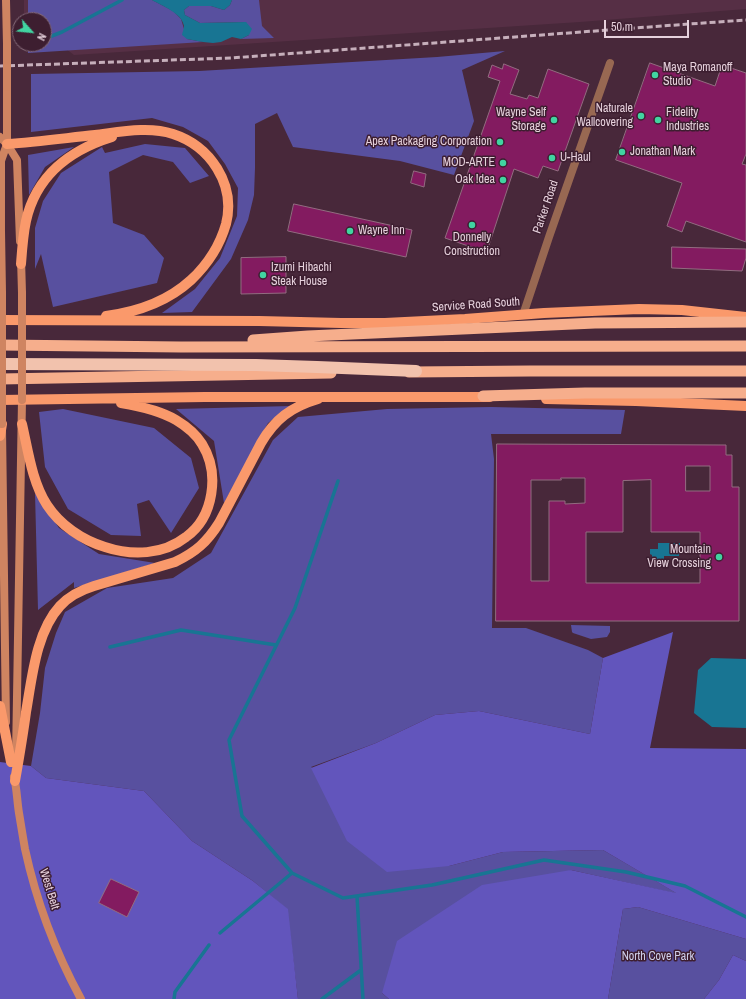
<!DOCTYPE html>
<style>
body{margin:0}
#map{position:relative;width:746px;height:999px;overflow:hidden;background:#48283a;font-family:"Archivo Narrow",sans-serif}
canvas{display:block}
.north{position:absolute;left:12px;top:12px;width:40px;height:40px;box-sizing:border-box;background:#3d1e30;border:1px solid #816675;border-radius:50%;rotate:117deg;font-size:11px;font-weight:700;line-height:16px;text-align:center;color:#e6d1dc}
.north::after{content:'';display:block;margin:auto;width:14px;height:18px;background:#41d4a1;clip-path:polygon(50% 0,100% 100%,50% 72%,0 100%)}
.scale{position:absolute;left:604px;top:20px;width:85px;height:18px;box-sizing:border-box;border:2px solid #e6d1dc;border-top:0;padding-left:5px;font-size:12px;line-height:14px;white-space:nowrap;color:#e6d1dc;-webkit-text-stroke:3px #3d1e30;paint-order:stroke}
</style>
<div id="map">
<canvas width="746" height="999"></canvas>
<div class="north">N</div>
<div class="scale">50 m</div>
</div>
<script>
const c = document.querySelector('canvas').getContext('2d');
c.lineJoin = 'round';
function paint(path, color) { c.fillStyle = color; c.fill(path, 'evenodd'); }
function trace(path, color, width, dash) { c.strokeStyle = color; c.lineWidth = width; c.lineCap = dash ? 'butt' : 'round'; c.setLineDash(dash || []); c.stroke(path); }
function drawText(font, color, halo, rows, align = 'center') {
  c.font = font + ' "Archivo Narrow",sans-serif'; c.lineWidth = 3; c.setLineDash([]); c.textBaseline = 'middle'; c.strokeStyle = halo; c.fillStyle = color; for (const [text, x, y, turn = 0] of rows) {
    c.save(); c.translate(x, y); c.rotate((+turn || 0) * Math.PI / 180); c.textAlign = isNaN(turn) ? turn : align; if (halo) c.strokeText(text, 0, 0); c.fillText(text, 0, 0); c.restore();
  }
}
const built = new Path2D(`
 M24 0H746V9L580 22 74 55 44 32V20H28L24 17Z`);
const green = new Path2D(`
 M28 0H152L173 11 181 19 187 39 203 42 28 53V44H44V20H28Z
 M232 0H259L262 26 274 38 241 39 249 35 246 22 200 23 185 15 184 10 189 6H211L224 10 230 5Z
 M505 51 462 70 474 121 454 175 400 161 293 147 277 113 255 124V168L254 195 248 220 231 259 192 312 162 313 195 289 220 258 237 216 238 188 225 164 208 141 183 127 152 118 31 132V74L199 71 437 57Z
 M145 144 185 148 209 176 190 183 173 162 143 155 109 172 113 223 144 235 164 258 157 283 53 307 41 254 35 269V228L43 201 61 173 102 147 105 153Z
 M74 147 45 167 29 195 28 155Z
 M291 406 268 423 224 503 214 441 176 409Z
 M491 407 625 410 621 434H491L494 459 492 628H526L588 650 603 658 590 734 479 711 435 715 376 743 311 767 449 866 503 852 603 850 678 894 571 870 382 993 389 999H298L287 909 253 881 192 841 144 791 46 778 31 766 40 713 45 668 56 633 65 612 107 588 173 578 211 553 273 440 298 417 387 409Z
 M63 409 154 428 191 458 199 488 171 533 149 500 137 504 141 536 111 535 68 509 45 467 39 412Z
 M35 493 59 528 99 554 155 563 74 588V582L38 610Z
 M571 625 610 626V632L607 637 591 639 573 633 572 632Z
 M638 907 746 939V961L733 955 719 980 704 999H608L623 909Z`);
const forest = new Path2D(`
 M673 632 650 748 746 749V939L638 907 623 909 608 999H389L382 993 397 941 482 885 571 870 676 893 603 850 503 852 449 866 387 872 347 841 311 768 376 743 435 715 479 711 590 734 603 658Z
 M0 762 31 766 46 778 144 791 192 841 253 881 288 909 298 999H0Z
 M733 955 746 961V999H704L719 980Z`);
const water = new Path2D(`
 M152 0H232L230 5 224 10 211 6H189L184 10 185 15 200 23 246 22 252 29 249 35 241 39 232 37 221 42 213 43 203 42 187 39 182 35C182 33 184 29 184 26 182 13 162 6 152 0Z
 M658 543H680L679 556H664V566H652V555L650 554V549H658Z
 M711 658 746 659V728L712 727 694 713 698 670Z`);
const stream = new Path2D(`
 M44 39 62 32 122 0
 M338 481 295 608 229 740 242 816 292 873 343 898 432 885 544 860 626 872 685 886 746 917
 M110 647 181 630 276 645
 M357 896 363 999
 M220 933 292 873
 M174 999 175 992 209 945
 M322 999 361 970`);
const building = new Path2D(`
 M650 63 715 86 722 65 746 73V154L742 164 746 165V242L686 221 682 232 667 226 682 183 616 160Z
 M504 64 519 70 510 94 527 99 529 95 538 98 548 69 589 84 558 171 543 166 538 178 514 169 489 245 480 250 445 238 500 81 488 77 492 65 502 69Z
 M414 171 426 174 424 187 411 183Z
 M294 204 412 230 406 257 288 231Z
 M672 247 746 249V258L742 271 672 268Z
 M286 257V293L241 294V258Z
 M497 444 726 445V455H732V487H739V621H496ZM686 466H710V491H686ZM561 478H585V503L565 504V501H549V581H531V480H561ZM651 480V532H700V583H586V532H623V481Z
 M111 879 139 892 127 917 99 903Z`);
const minor = new Path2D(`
 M523 315 549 237 610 63`);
const secondary = new Path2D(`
 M6 0 7 44
 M0 137 7 144 17 160 20 241
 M21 258 22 293
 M2 293 1 231V161L7 144V87
 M2 429 6 722
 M16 756 22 400
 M14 777C17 789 17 801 19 813 21 825 23 838 25 849 36 900 56 953 81 999`);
const primary = new Path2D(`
 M7 144C37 142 66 138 95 135 120 132 149 126 173 134 210 146 236 184 226 224 220 245 207 265 191 280 167 302 137 312 106 316
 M21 264C22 250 23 235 26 221 36 176 70 150 112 137
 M0 320 259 321 341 323H385L465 319 544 313 639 309 682 310 746 317
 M546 399 636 401 746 406
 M0 400 205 397H490
 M22 424C28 450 32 482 47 505 60 525 82 540 105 547 132 556 163 555 186 537 214 517 220 473 202 444 196 434 186 426 176 420 159 410 139 406 121 403
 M0 436 2 424
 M0 706 11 762
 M15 781C19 758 23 735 26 712 32 678 36 632 60 606 70 595 81 590 94 586L175 562C196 552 207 542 219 523L261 443C275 419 291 407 318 399`);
const trunk = new Path2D(`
 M253 340 308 336 595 323 746 322
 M0 345 181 347 746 346
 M409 372 530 371H746
 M0 379 331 373
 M483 396 585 393H746`);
const motorway = new Path2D(`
 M0 364 256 365 317 367 416 371`);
const rail = new Path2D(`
 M0 66 231 58 689 24 746 20`);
const secondaryBridge = new Path2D(`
 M7 44V87
 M2 293V424
 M22 400V293`);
const markers = [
 [655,75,4,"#41d4a1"],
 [641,116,4,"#41d4a1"],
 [554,120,4,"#41d4a1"],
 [658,120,4,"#41d4a1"],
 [500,142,4,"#41d4a1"],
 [622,152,4,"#41d4a1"],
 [552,158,4,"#41d4a1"],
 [503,163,4,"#41d4a1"],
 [503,180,4,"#41d4a1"],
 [472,225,4,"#41d4a1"],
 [350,231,4,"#41d4a1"],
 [263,275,4,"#41d4a1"],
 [719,557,4,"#41d4a1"]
];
const poiNames = [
 ["Maya Romanoff",663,68],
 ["Studio",663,82],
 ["Naturale",633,109,"right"],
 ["Wallcovering",633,123,"right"],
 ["Wayne Self",546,113,"right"],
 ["Storage",546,127,"right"],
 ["Fidelity",666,113],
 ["Industries",666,127],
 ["Apex Packaging Corporation",492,142,"right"],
 ["Jonathan Mark",630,152],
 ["U-Haul",560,158],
 ["MOD-ARTE",495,163,"right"],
 ["Oak !dea",495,180,"right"],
 ["Wayne Inn",358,231],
 ["Donnelly",472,238,"center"],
 ["Construction",472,252,"center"],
 ["Izumi Hibachi",271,268],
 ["Steak House",271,282],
 ["Mountain",711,550,"right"],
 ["View Crossing",711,564,"right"]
];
const streetNames = [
 ["Parker Road",546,207,-71],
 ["Service Road South",476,305,-4],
 ["West Belt",49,889,73]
];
const parkNames = [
 ["North Cove Park",658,957]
];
paint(built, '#562f45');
paint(green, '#58509f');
paint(forest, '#6255bc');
paint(water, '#187593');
trace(stream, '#187593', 3.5);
paint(building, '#831b60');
trace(building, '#926c80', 1);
trace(minor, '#986852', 8);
trace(secondary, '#cf8461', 8);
trace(primary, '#fa996b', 10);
trace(trunk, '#f6ae8c', 11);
trace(motorway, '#f2c2ad', 12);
trace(rail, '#c6afbb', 3, [6, 3]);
trace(secondaryBridge, '#cf8461', 8);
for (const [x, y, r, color] of markers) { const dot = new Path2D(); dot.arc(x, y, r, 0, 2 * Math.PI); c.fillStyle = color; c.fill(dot); trace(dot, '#3d1e30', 1.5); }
drawText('12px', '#e6d1dc', '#3d1e30', poiNames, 'left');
drawText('12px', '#e6d1dc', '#3d1e30', streetNames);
drawText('12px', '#cfcfea', '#3d1e30', parkNames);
</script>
